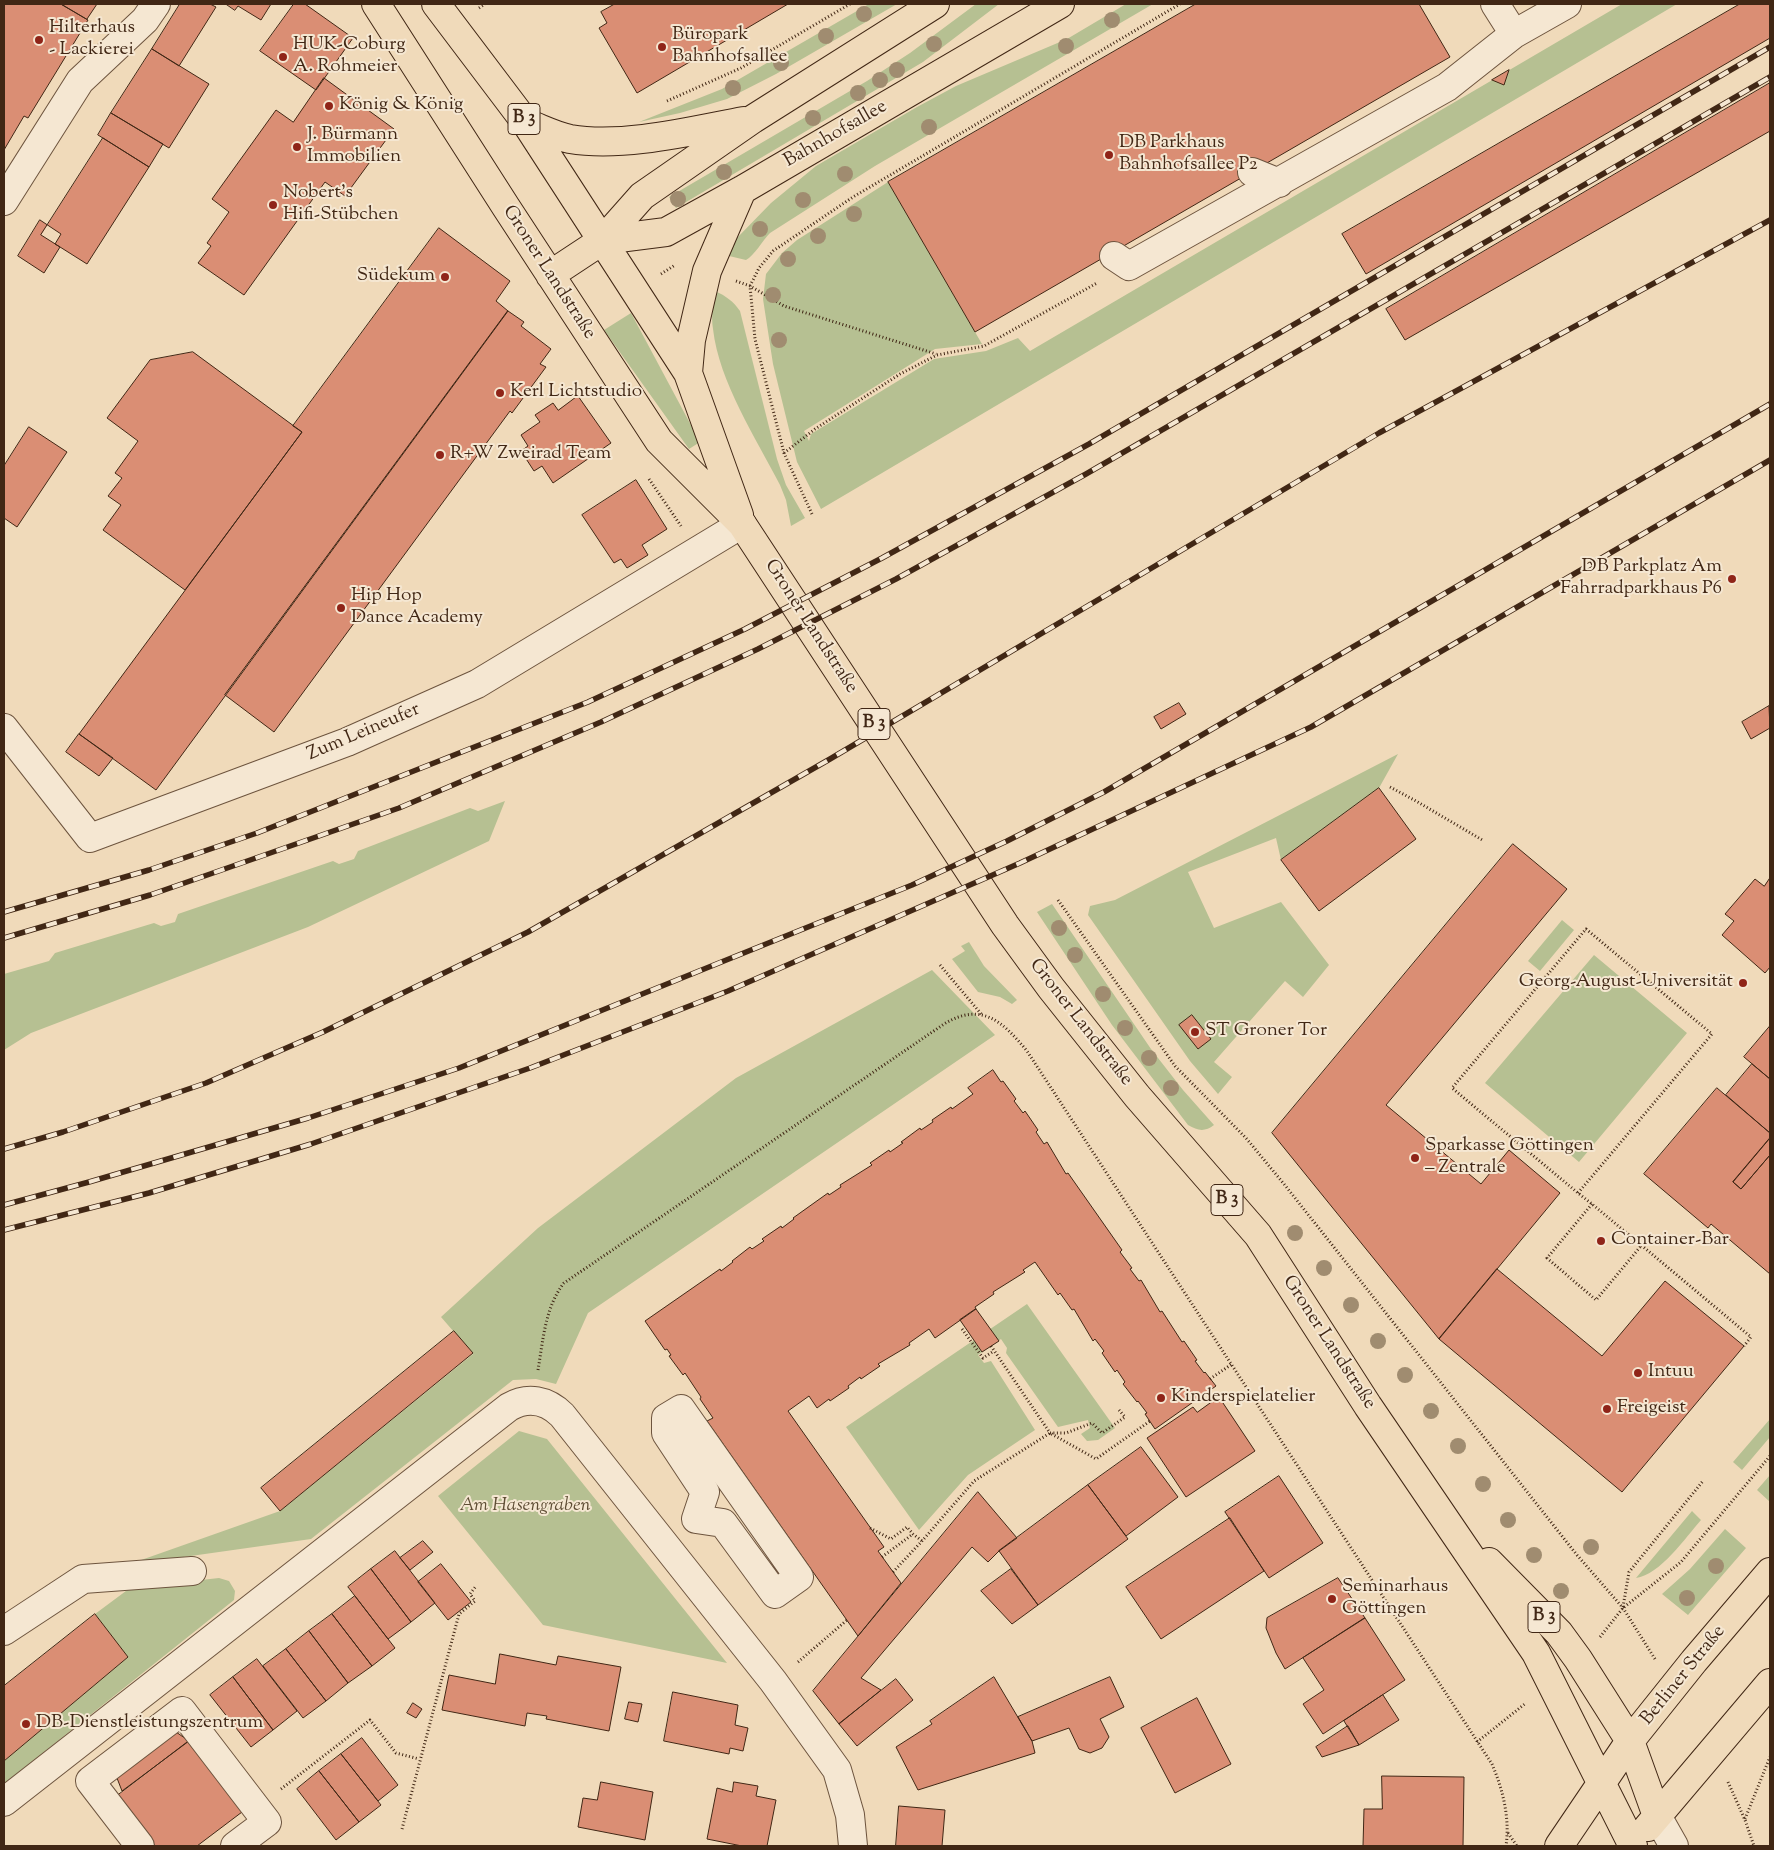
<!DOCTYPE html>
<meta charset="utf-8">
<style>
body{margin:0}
#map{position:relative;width:1774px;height:1850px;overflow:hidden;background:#f0daba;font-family:"Sorts Mill Goudy",serif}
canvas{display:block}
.frame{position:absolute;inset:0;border:5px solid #412715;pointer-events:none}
</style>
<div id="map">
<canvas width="1774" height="1850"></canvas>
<div class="frame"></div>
</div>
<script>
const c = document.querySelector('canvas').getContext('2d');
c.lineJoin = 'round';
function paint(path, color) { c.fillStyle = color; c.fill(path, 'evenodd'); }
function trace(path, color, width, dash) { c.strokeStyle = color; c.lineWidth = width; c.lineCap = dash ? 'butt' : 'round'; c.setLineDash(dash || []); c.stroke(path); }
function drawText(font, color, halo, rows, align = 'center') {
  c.font = font + ' "Sorts Mill Goudy",serif'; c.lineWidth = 4; c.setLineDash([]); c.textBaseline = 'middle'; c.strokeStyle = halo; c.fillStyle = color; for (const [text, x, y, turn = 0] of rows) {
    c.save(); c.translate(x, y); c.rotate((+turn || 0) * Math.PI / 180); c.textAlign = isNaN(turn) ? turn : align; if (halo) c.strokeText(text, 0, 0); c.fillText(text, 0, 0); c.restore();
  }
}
const green = new Path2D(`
 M869 4H897L776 74 727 99 680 113 639 122 722 89Z
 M976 4H999L923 62 676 208 669 197 867 81 910 53Z
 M1126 4H1153L875 166 770 233C763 240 754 256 746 260L729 256 736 239 771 203 816 166 917 107 956 86 1067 39Z
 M1622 4H1677L821 509 797 462 773 364 763 299 766 274 782 253 797 240 888 182 982 344 935 349 804 431 809 441 811 434 934 359 986 351 1018 338 1030 351Z
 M715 291C726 296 733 301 740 311L777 459 786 485 805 518 791 526 786 500 780 485C756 438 719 382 713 329 711 316 713 304 715 291Z
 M631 313 700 442 689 449 604 330Z
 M1398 754 1379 788 1281 860 1276 838 1188 872 1214 928 1281 902 1329 965 1303 997 1285 981 1214 1062 1232 1077 1218 1094 1190 1061 1088 915 1090 906 1115 900Z
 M505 801 489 841 308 927 31 1033 4 1050V974L49 961 55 953 154 923 161 926 175 922 178 914 333 861 339 864 354 859 358 851 470 808 478 811Z
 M1052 904 1151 1049 1183 1090 1214 1125C1205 1132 1198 1131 1188 1125L1112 1025 1037 912Z
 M1562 920 1574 930 1540 971 1528 961Z
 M969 942 984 966 1017 1000 1012 1004 1000 997 978 992 952 959 965 951 961 946Z
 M1594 955 1687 1033 1579 1162 1485 1083Z
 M932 970 995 1035 588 1313 556 1384 536 1379 513 1380 311 1539 127 1565 280 1511 473 1354 441 1317 538 1228 736 1078Z
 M1027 1304 1115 1428 1098 1440 1087 1441 1081 1434 1090 1428 1088 1420 1058 1427 1006 1353 1007 1348 1001 1339 978 1355 984 1363 991 1361 1035 1430 968 1475 919 1530 846 1427Z
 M1770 1419V1437L1742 1470 1733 1462Z
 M519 1431 547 1439 727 1663 543 1625 438 1496Z
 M1770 1475V1502L1757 1490Z
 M1692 1511 1701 1520C1686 1537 1660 1575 1636 1578Z
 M1725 1529 1746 1548 1688 1615 1662 1594 1690 1569Z
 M219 1578 229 1581 235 1591 234 1600 4 1784V1761L128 1657 95 1614 130 1588Z`);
const building = new Path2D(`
 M4 4H61L88 20 28 118 24 116 4 150Z
 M61 4H97L87 19Z
 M180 4H210L216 7 179 66 152 49Z
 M226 4H271L261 20 238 6 235 10Z
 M294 4H305L353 38 316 90 260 51Z
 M615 4H788L637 93 599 28 607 23 601 12Z
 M1196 4H1419L1450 57 975 332 888 182Z
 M1740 4H1770V38L1366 274 1342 234Z
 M152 49 209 84 169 148 111 113Z
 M1509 70 1504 85 1492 80Z
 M324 78 394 129 345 196 325 182 244 295 198 263 211 246 207 243 229 212 212 199 276 110 293 122Z
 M1770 83V131L1405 340 1386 309Z
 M111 113 163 144 149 167 98 135Z
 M103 138 149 167 87 264 41 235Z
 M40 220 61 234 55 244 60 247 44 273 18 256Z
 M439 228 510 281 496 301 508 311 156 790 79 734 302 432 293 426Z
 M508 311 524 322 521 326 551 349 540 364 546 367 512 413 510 411 274 732 225 695Z
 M193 352 302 432 185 590 103 530 121 505 108 496 122 478 115 473 138 441 107 418 150 360Z
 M578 396 611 443 553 483 542 466 534 471 521 451 528 446 521 435 540 422 535 415 553 403 558 410Z
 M29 427 67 452 17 527 4 518V466Z
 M636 480 667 529 642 545 648 555 627 568 621 559 614 563 582 515Z
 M1179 703 1186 714 1161 729 1154 717Z
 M1769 706 1770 728 1751 739 1742 722Z
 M79 734 113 758 99 776 66 752Z
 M1379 788 1416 839 1319 911 1281 860Z
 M1513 844 1567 889 1386 1105 1481 1184 1509 1150 1560 1193 1439 1339 1272 1133Z
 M1770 878V967L1765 973 1722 935 1734 921 1725 914 1755 879 1764 886Z
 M1192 1015 1211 1039 1198 1049 1179 1025Z
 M1770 1026V1079L1744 1057Z
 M1752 1064 1770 1079V1133L1726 1095Z
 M993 1070 1001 1082 1003 1081 1016 1099 1014 1101 1023 1113 1025 1111 1038 1130 1036 1132 1044 1144 1047 1142 1066 1174 1068 1173 1122 1250 1120 1252 1132 1268 1130 1269 1139 1281 1141 1280 1144 1285 1160 1312 1162 1311 1182 1342 1184 1341 1197 1360 1195 1361 1204 1373 1205 1372 1216 1386 1155 1429 1145 1414 1147 1413 1138 1401 1137 1402 1123 1384 1125 1382 1117 1370 1115 1372 1102 1353 1104 1351 1095 1339 1093 1341 1074 1309 1072 1310 1060 1293 1058 1295 1035 1262 1023 1270 1025 1272 993 1292 994 1294 975 1307 976 1309 935 1338 929 1329 909 1343 910 1345 878 1364 880 1366 861 1379 860 1377 848 1386 849 1388 830 1401 829 1399 817 1408 809 1396 788 1411 884 1547 878 1551 901 1583 858 1636 707 1421 713 1418 700 1399 701 1397 685 1373 683 1375 669 1356 671 1355 667 1349 665 1350 645 1321 720 1269 721 1271 733 1262 732 1261 750 1247 752 1249 764 1241 762 1239 781 1226 782 1228 794 1219 793 1218 828 1193 829 1195 841 1187 840 1185 872 1165 870 1163 889 1150 890 1152 903 1143 901 1142 920 1128 921 1130 933 1122 932 1120 951 1107 952 1109 973 1094 968 1088Z
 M1717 1088 1770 1133V1138L1733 1182 1741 1189 1770 1155V1274L1711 1224 1708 1228 1644 1174Z
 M1770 1138V1155L1741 1189 1733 1182Z
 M1497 1269 1602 1356 1665 1281 1744 1346 1622 1492 1439 1339Z
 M976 1309 999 1341 982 1352 960 1320Z
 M454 1331 473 1353 280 1511 261 1488Z
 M1219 1397 1255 1451 1186 1497 1147 1438 1193 1407 1197 1412Z
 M1141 1447 1178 1497 1126 1536 1088 1485Z
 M1279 1476 1323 1543 1269 1578 1225 1512Z
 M1088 1485 1128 1539 1038 1605 999 1551Z
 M978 1492 1017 1538 999 1551 988 1562 972 1547 861 1678 881 1690 839 1724 813 1691Z
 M1230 1518 1264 1571 1161 1639 1126 1587Z
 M423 1541 433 1552 410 1570 400 1558Z
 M395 1551 435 1603 411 1622 371 1569Z
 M441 1564 471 1602 448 1620 418 1582Z
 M371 1569 411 1622 388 1639 348 1587Z
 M1011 1569 1038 1605 1012 1624 981 1591Z
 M1338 1578 1365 1618 1285 1669 1276 1653 1266 1628 1267 1618Z
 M355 1596 395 1648 372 1666 332 1614Z
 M95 1614 128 1657 4 1761V1686Z
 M332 1614 372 1666 348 1683 309 1631Z
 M1365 1618 1405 1680 1323 1734 1303 1704 1324 1690 1303 1658Z
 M309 1631 348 1683 326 1701 286 1649Z
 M286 1649 326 1701 303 1718 263 1666Z
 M500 1654 556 1665 558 1656 621 1667 609 1731 546 1719 547 1716 527 1713 525 1726 442 1710 449 1675 495 1684Z
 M257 1659 297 1711 273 1730 233 1677Z
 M233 1677 273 1730 251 1747 210 1695Z
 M994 1677 1032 1741 1035 1753 918 1790 896 1747 932 1724 930 1721Z
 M1110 1677 1124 1707 1100 1719 1109 1737 1102 1748 1090 1753 1079 1749 1069 1728 1032 1741 1018 1717Z
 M896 1679 913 1700 857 1746 839 1724Z
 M673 1692 738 1705 735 1725 748 1728 743 1751 730 1748 729 1754 664 1741Z
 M1383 1695 1399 1720 1359 1745 1344 1721Z
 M1197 1698 1231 1764 1175 1793 1141 1728Z
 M629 1702 642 1704 638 1722 625 1719Z
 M413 1703 422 1709 416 1718 407 1713Z
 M1348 1726 1359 1745 1322 1757 1316 1747Z
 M176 1732 189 1741 122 1791 117 1778Z
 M362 1738 398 1785 378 1801 341 1754Z
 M189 1741 246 1809 197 1846H155L117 1796Z
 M341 1754 381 1805 359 1822 319 1771Z
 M319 1771 359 1822 336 1840 297 1789Z
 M1382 1776 1464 1777 1463 1846H1363L1364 1809H1382Z
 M601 1782 653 1792 645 1840 578 1827 583 1798 597 1800Z
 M734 1782 758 1786 756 1796 776 1800 767 1846H742L707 1839 717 1788 732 1792Z
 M899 1806 945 1810 942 1846H896Z`);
const path = new Path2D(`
 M479 8 485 4
 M667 101 741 68 850 4
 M661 274 675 265
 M736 281 750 286 784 306 936 354
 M784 453 815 429 900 374 937 355 984 346 1097 283
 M649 479 681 526
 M812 514 784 453 755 339 750 286 759 268 773 251 853 197 1180 4
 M1390 787 1416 801 1484 841
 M1058 900 1175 1066 1246 1138 1284 1184 1577 1555 1623 1608 1655 1659
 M940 965 982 1015
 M1578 1193 1712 1034 1586 929 1452 1088 1578 1193 1592 1204 1751 1337 1744 1346
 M1592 1204 1547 1258 1596 1300 1641 1246
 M962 1329 983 1358 994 1351
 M991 1346 1050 1433H1066L1092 1423 1102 1433 1125 1417 1119 1410
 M538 1370C543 1341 545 1307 564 1283L944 1024C982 1001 1003 1022 1027 1051L1492 1764C1503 1790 1510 1818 1506 1846
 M1210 1379 1232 1364
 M870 1528 891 1539 907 1527 913 1534 922 1541
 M882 1557 913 1534
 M893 1572 922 1541 974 1481 1050 1433 1096 1459 1150 1421
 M1623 1607 1629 1572 1703 1481
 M1600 1637 1623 1608 1681 1562 1770 1456
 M798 1662 847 1620
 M1477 1742 1526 1703
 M1728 1782 1745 1820 1754 1846
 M281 1789 370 1720 396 1753 419 1759
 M1745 1819 1770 1757
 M402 1829 459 1614 475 1601 470 1594 476 1586
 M1508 1833 1517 1846`);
const minor = new Path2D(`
 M1495 4 1514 34 1567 4
 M1252 172 1279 183
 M4 201 80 81 145 20 156 4
 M1114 256 1129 266 1447 87 1514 34
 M4 728 90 838 347 742 477 684 742 524
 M681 1409 799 1577 775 1594 723 1523 696 1519 705 1492 666 1433V1418Z
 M4 1631 83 1579 192 1571
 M4 1802 509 1407C528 1396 547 1400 562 1415L773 1681 837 1770 850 1815 853 1846
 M1657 1816 1674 1846
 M140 1846 90 1781 182 1711 267 1822 235 1846`);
const major = new Path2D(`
 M376 4 506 207 659 441 742 524 1005 925 1051 988 1137 1096 1258 1235 1368 1406 1536 1653 1633 1846
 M436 4 526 123 688 373 739 515
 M526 123C540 128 555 136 570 139 623 148 691 131 744 121
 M603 240 666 232 742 190 1060 4
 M550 275 603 240 642 196 668 178 753 119 935 4
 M688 373 691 340 707 271 742 190
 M1489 1562 1559 1633 1578 1659 1630 1741 1657 1816
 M1648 1827 1770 1683
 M1559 1846 1630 1741 1694 1661 1770 1572`);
const rail = new Path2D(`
 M4 912 149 870 257 833 588 702 745 629 882 558 1089 444 1770 47
 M4 938 150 895 399 808 601 722 758 649 896 579 1086 474 1770 77
 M4 1149 63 1132 206 1083 323 1032 528 932 830 759 1379 433 1770 220
 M4 1205 89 1182 308 1118 459 1068 912 885 1007 841 1104 792 1770 404
 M4 1230 149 1193 311 1144 530 1068 728 991 1020 863 1311 727 1770 460`);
const trees = [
 [864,14],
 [1112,20],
 [826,36],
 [934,44],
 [1066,46],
 [781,63],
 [897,70],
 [880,80],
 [733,88],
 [858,93],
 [813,118],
 [929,127],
 [724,172],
 [845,174],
 [678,199],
 [803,200],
 [854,214],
 [760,229],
 [818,236],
 [788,259],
 [773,295],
 [779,340],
 [1059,928],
 [1075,955],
 [1103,994],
 [1125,1028],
 [1149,1058],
 [1171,1088],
 [1295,1233],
 [1324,1268],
 [1351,1305],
 [1378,1341],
 [1405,1375],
 [1431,1411],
 [1458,1446],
 [1483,1484],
 [1508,1520],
 [1591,1547],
 [1534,1555],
 [1716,1566],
 [1561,1591],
 [1687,1598]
];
const markers = [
 [39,40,5,"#8f2418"],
 [662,47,5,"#8f2418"],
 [283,57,5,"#8f2418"],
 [329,106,5,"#8f2418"],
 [297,147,5,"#8f2418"],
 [1109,155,5,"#8f2418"],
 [273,205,5,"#8f2418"],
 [445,277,5,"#8f2418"],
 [500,393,5,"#8f2418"],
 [440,455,5,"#8f2418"],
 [1732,579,5,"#8f2418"],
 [341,608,5,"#8f2418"],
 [1743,983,5,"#8f2418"],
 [1195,1032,5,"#8f2418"],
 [1415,1158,5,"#8f2418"],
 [1601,1241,5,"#8f2418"],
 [1638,1373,5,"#8f2418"],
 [1161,1398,5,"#8f2418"],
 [1607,1409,5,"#8f2418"],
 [1332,1599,5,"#8f2418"],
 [26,1724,5,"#8f2418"]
];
const shields = [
 [524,119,32],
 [874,724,32],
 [1227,1200,32],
 [1544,1617,32]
];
const shieldNames = [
 ["B 3",524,119],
 ["B 3",874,724],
 ["B 3",1227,1200],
 ["B 3",1544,1617]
];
const poiNames = [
 ["Hilterhaus",49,29],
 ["- Lackierei",49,51],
 ["Büropark",672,36],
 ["Bahnhofsallee",672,58],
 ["HUK-Coburg",293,46],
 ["A. Rohmeier",293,68],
 ["König & König",339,106],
 ["J. Bürmann",307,136],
 ["Immobilien",307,158],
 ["DB Parkhaus",1119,144],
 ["Bahnhofsallee P2",1119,166],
 ["Nobert's",283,194],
 ["Hifi-Stübchen",283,216],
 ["Südekum",435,277,"right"],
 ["Kerl Lichtstudio",510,393],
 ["R+W Zweirad Team",450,455],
 ["DB Parkplatz Am",1722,568,"right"],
 ["Fahrradparkhaus P6",1722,590,"right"],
 ["Hip Hop",351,597],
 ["Dance Academy",351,619],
 ["Georg-August-Universität",1733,983,"right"],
 ["ST Groner Tor",1205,1032],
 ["Sparkasse Göttingen",1425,1147],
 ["– Zentrale",1425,1169],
 ["Container-Bar",1611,1241],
 ["Intuu",1648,1373],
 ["Kinderspielatelier",1171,1398],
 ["Freigeist",1617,1409],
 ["Seminarhaus",1342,1588],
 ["Göttingen",1342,1610],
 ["DB-Dienstleistungszentrum",36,1724]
];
const streetNames = [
 ["Bahnhofsallee",836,135,-30],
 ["Groner Landstraße",548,273,57],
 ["Groner Landstraße",810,627,57],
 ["Zum Leineufer",364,733,-23],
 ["Groner Landstraße",1080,1023,52],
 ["Groner Landstraße",1328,1343,57],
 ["Berliner Straße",1684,1676,-51]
];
const parkNames = [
 ["Am Hasengraben",525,1507]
];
paint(green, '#b6c092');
paint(building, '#da8e74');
trace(building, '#412715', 1);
trace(minor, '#6d543e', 30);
trace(major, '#412715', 30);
trace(path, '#412715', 3, [1, 2.5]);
trace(minor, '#f5e7d2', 28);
trace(major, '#f0daba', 28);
trace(rail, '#412715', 5.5);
trace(rail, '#f5e7d2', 4, [11]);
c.fillStyle = '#a08c70';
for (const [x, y] of trees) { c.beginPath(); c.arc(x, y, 8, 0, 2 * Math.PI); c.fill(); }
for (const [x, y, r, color] of markers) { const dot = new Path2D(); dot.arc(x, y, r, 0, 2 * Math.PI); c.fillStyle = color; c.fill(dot); trace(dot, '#f5e7d2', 2); }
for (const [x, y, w] of shields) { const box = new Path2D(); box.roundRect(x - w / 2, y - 15.5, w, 31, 4); c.fillStyle = '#f5e7d2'; c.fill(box); trace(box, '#412715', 1); }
drawText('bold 18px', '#412715', null, shieldNames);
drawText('19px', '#412715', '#f5e7d2', poiNames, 'left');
drawText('19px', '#412715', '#f5e7d2', streetNames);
drawText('italic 19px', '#5e4d34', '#f5e7d2', parkNames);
</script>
